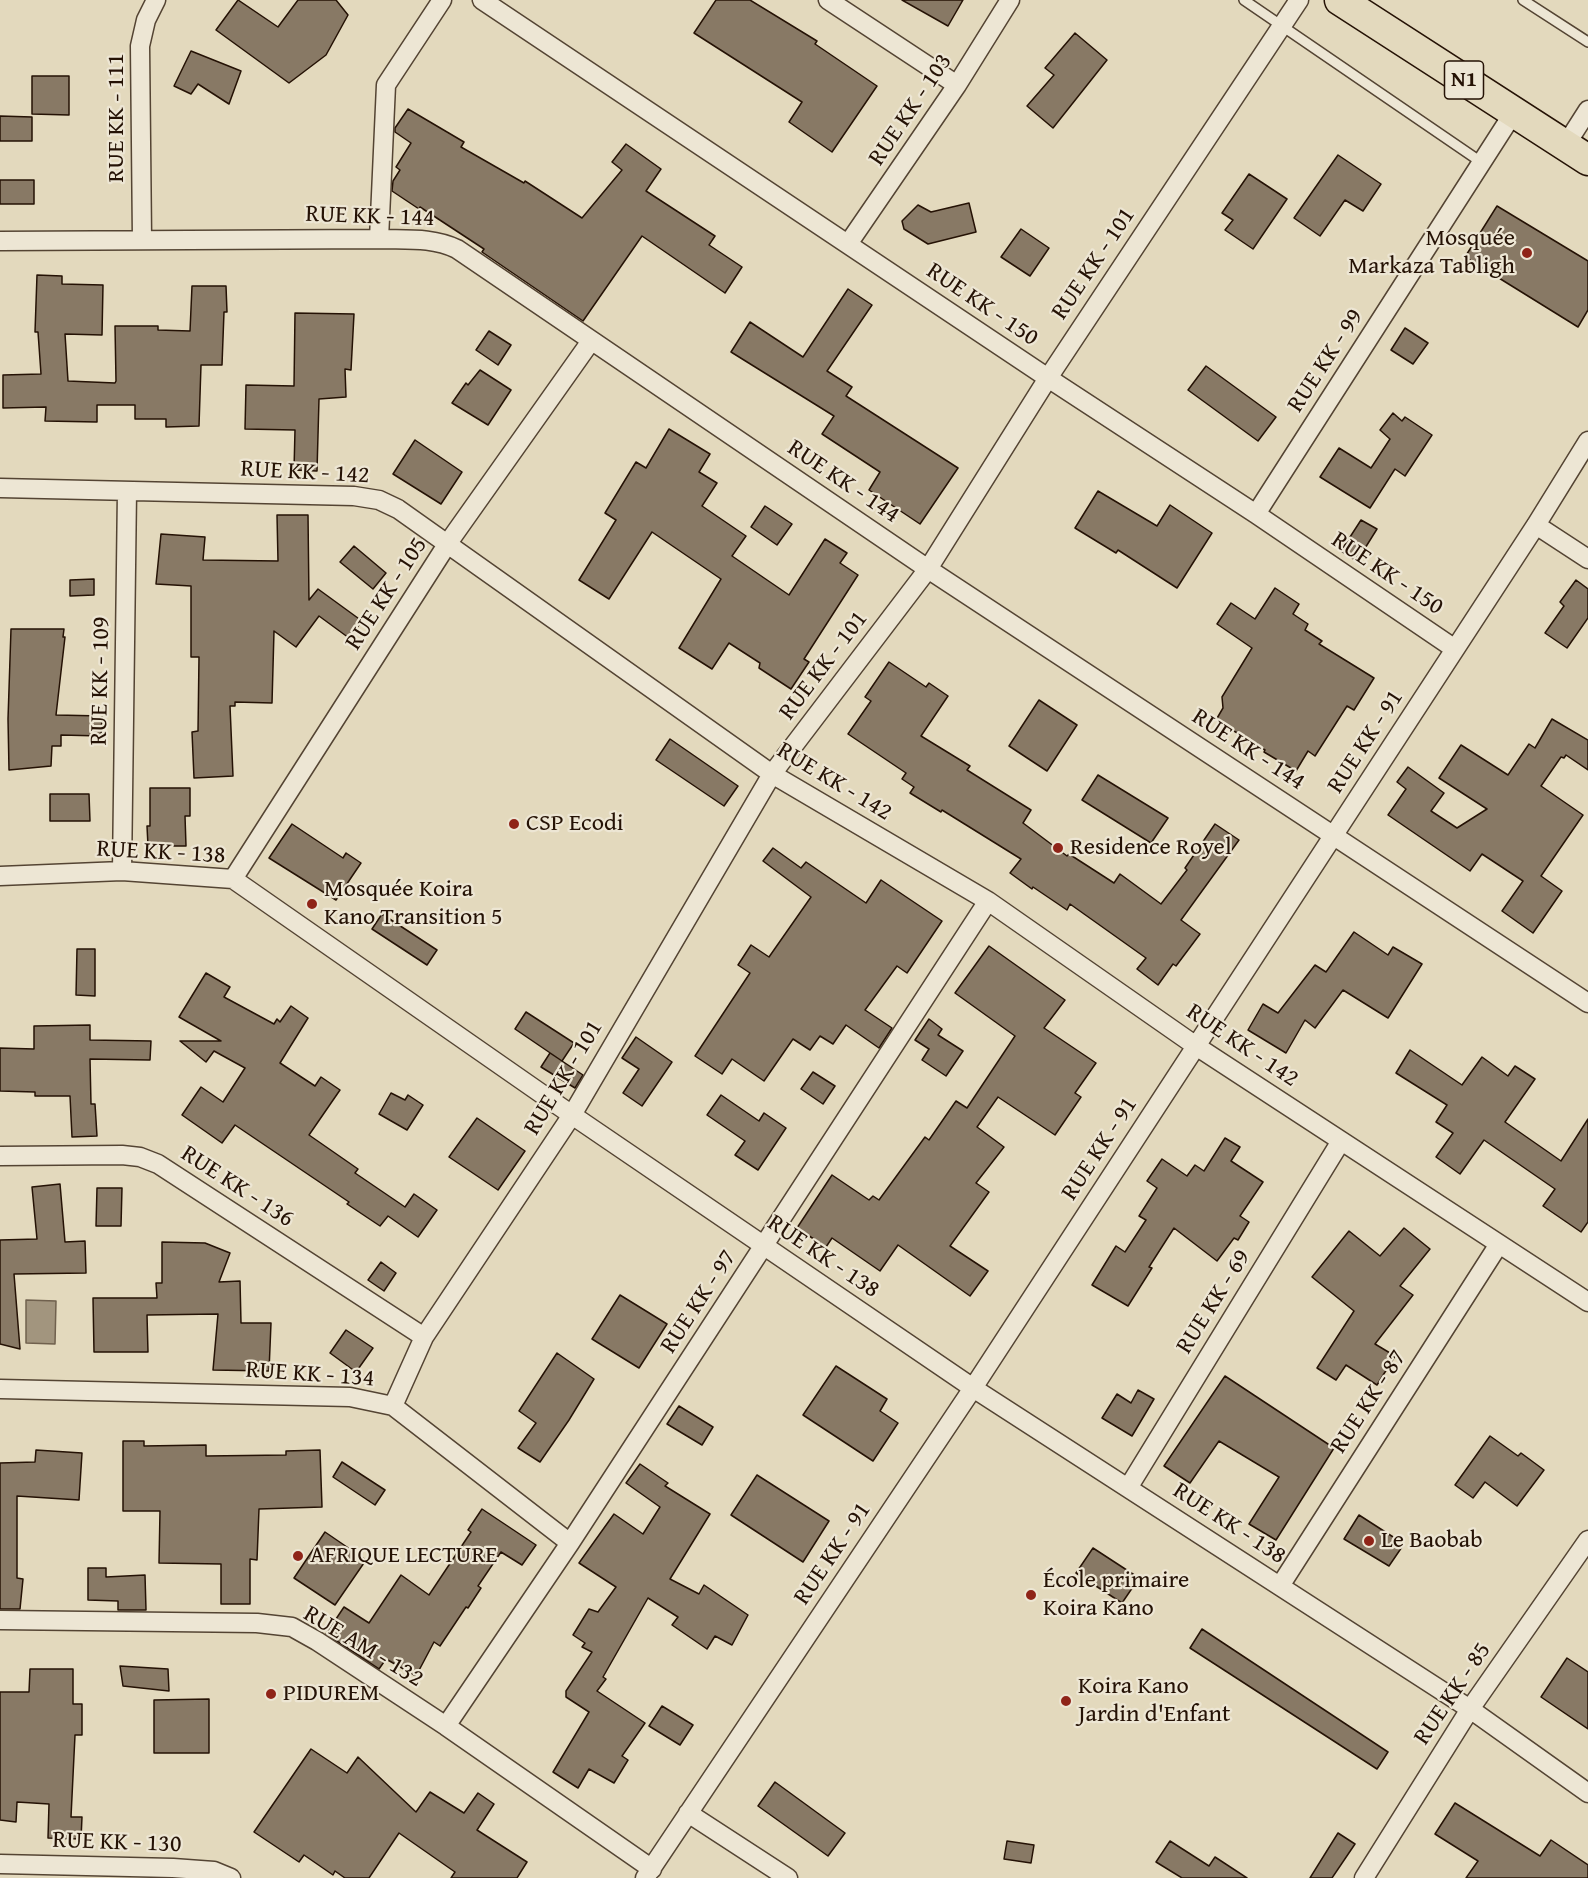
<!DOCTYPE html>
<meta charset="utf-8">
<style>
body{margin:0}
canvas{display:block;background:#e3d9bd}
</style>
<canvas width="1588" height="1878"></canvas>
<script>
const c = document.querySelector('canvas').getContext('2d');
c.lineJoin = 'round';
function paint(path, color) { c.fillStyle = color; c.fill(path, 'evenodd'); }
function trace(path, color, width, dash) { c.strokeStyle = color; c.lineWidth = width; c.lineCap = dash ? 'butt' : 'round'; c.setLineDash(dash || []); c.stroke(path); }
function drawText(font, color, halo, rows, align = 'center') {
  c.font = font + ' "Gentium Book Plus",serif'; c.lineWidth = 4.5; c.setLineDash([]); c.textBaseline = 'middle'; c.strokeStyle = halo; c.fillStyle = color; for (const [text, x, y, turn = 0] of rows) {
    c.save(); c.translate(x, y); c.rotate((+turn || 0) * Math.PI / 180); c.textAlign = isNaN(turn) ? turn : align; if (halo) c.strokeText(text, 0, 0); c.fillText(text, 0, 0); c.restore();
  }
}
const water = new Path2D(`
 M26 1300 56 1301 55 1344 26 1343Z`);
const building = new Path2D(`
 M238 0 278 27 298 0H336L348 15 326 55 289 83 216 30Z
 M716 0H750L817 41 815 44 877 86 832 152 789 122 802 102 694 33Z
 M902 0H963L948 26Z
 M1075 33 1107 60 1053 128 1027 106 1054 75 1045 68Z
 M191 51 241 71 229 104 198 84 191 94 174 86Z
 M32 76H69V115L32 114Z
 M408 109 464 142 461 147 524 183 525 181 582 218 622 170 612 162 626 144 661 169 646 191 715 236 709 245 742 267 725 293 642 236 583 321 482 252 484 249 420 207 419 209 392 191 393 181 400 170 396 167 411 143 395 132V128Z
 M0 116 32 117V141H0Z
 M1338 155 1381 184 1363 211 1345 200 1320 236 1294 218Z
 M1249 174 1287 199 1253 249 1225 230 1233 220 1222 213Z
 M0 180H34V204H0Z
 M969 203 976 232 928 244 904 229 902 221 918 205 931 212Z
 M1497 206 1588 261V310L1578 327 1465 257Z
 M1021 229 1049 248 1030 276 1001 257Z
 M37 275 62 276V284L103 285 102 335 65 334 68 381 115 383 116 381 115 326H158V330L190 331 192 286H226L227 312H224L222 365H201L199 426 166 427V419H135V405H97V422L45 421 46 407 3 408V375L41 374 38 332H35Z
 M848 289 872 305 827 371 852 387 846 396 958 468 920 524 869 490 880 472 822 434 834 416 731 352 750 322 803 357Z
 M295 313 354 314 351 370 345 369 346 397 319 399 317 471 294 470 295 430 245 429 246 385 294 386Z
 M1405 328 1428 343 1413 364 1391 350Z
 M489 331 511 345 498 365 476 350Z
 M1206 366 1276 417 1258 441 1188 390Z
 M480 370 511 390 488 425 452 403 466 383 468 385Z
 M1393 413 1402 421 1405 417 1432 435 1405 476 1395 469 1370 508 1320 477 1339 448 1371 468 1390 439 1380 430Z
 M669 429 710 454 699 472 717 483 702 506 746 536 732 556 789 595 825 539 847 553 840 563 858 575 804 659 809 662 791 689 759 668 760 663 729 643 712 669 679 648 721 579 652 532 609 599 579 580 616 520 605 513 636 462 646 468Z
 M415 440 462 472 441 504 393 474Z
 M1098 491 1157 526 1170 505 1212 533 1177 588 1118 550 1116 553 1075 528Z
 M765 506 792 524 777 545 751 527Z
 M277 515H308L309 600 318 589 362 621 349 638 319 616 296 647 274 631 272 703 235 702V706H230L233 776 194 778 192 732 198 731 199 657H191V586L156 584 161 534 205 537 203 560 278 561Z
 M1361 520 1377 529 1357 561 1341 551Z
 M354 546 386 573 373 589 340 562Z
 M94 579V595L70 596V580Z
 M1576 580 1588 589V618L1567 648 1545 633 1564 606 1560 602Z
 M1275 588 1299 604 1293 614 1308 624 1305 630 1322 641 1319 644 1374 678 1354 710 1347 706 1315 756 1308 751 1296 771 1264 752 1265 750 1216 720 1223 708 1222 697 1252 648 1217 624 1231 603 1255 619Z
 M11 629H64L63 637H65L56 715 102 716 101 736 61 735V746H52L51 766 9 770 8 719Z
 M889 662 926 687 929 683 948 696 921 736 970 766 967 770 1031 810 1023 823 1067 856 1069 854 1114 883 1120 874 1161 904 1187 870 1185 868 1215 824 1239 840 1181 920 1200 934 1176 966 1173 964 1158 985 1137 969 1146 958 1070 904 1067 910 1033 887 1032 889 1010 873 1021 859 942 810 941 812 910 793 914 787 902 779 906 773 848 734 871 701 865 697Z
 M1039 700 1077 725 1047 771 1009 746Z
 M1552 719 1588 740V770L1566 755 1564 758 1561 757 1541 786 1583 815 1541 876 1562 891 1533 933 1502 911 1523 881 1482 854 1470 871 1388 815 1406 789 1397 782 1408 767 1444 793 1431 811 1457 828 1487 809 1439 778 1461 745 1508 775 1529 744 1535 748Z
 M670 739 738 786 724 806 656 760Z
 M1098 775 1168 818 1151 843 1082 800Z
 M150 788H190V816H185L186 846H148L147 826H150Z
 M50 794H89L90 821H50Z
 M292 824 343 858 346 853 361 863 336 900 269 858Z
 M773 848 801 868 806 862 866 903 881 880 942 921 907 973 897 966 865 1010 892 1028 879 1048 846 1025 833 1044 820 1036 810 1050 793 1039 764 1081 732 1059 722 1074 695 1056 750 973 738 965 751 945 769 957 811 897 763 861Z
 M382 914 437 950 427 965 372 929Z
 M1354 932 1388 955 1393 947 1422 964 1388 1018 1343 990 1315 1028 1305 1020 1286 1053 1248 1030 1263 1004 1278 1013 1315 965 1326 972Z
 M989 946 1065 1000 1044 1028 1096 1063 1075 1093 1081 1097 1055 1135 998 1097 977 1127 1004 1147 976 1183 989 1192 950 1246 988 1271 970 1296 898 1245 880 1271 832 1238 826 1247 797 1228 832 1175 869 1200 873 1196 879 1200 925 1137 929 1140 956 1101 967 1108 1015 1036 955 993Z
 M77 949H95V996L76 995Z
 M206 973 230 987 224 997 274 1024 277 1019 280 1022 291 1006 308 1018 280 1063 315 1086 321 1077 340 1090 309 1135 358 1169 355 1173 405 1207 414 1194 437 1210 418 1237 388 1216 380 1226 347 1204 349 1202 235 1125 222 1143 182 1115 201 1087 223 1102 245 1068 214 1051 206 1062 180 1041H221L179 1017Z
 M526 1012 574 1043 562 1061 515 1029Z
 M929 1019 942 1029 938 1035 963 1051 946 1076 922 1060 929 1049 915 1040Z
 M90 1025V1040L151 1041 150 1060 90 1059 91 1104H95L97 1136 72 1137 70 1096H35V1092L0 1091V1048L34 1049V1026Z
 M636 1037 672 1062 642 1106 623 1093 639 1069 622 1058Z
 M1410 1050 1462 1085 1482 1057 1508 1076 1515 1066 1535 1079 1505 1122 1561 1161 1588 1119V1222L1581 1232 1543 1206 1555 1189 1484 1140 1460 1174 1436 1157 1453 1133 1436 1122 1447 1105 1396 1073Z
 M550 1053 583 1075 575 1088 541 1067Z
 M813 1072 835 1086 823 1104 801 1089Z
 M391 1093 405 1100 408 1095 423 1105 407 1130 379 1114Z
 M721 1095 759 1121 764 1113 786 1128 758 1170 735 1155 745 1141 707 1115Z
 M477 1118 525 1151 498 1190 449 1157Z
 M1225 1138 1240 1147 1231 1161 1263 1182 1240 1216 1249 1222 1238 1240 1234 1238 1217 1261 1174 1228 1149 1267 1152 1268 1128 1306 1092 1285 1116 1246 1125 1252 1146 1220 1139 1216 1157 1188 1147 1181 1162 1159 1187 1176 1195 1165 1204 1171Z
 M60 1184 65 1242 85 1241 86 1273 14 1274 20 1349 0 1344V1240L37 1239 32 1187Z
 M97 1188H122L121 1226H96Z
 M1404 1228 1430 1249 1400 1286 1413 1295 1375 1344 1395 1356 1377 1385 1346 1365 1336 1380 1317 1368 1354 1311 1312 1277 1349 1231 1380 1256Z
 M162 1242 205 1243 230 1253 219 1282 240 1281 241 1323H271L269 1371 213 1370 218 1314 147 1315 148 1352H94L93 1298H157L156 1283H162Z
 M381 1262 396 1273 384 1291 368 1280Z
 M620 1295 667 1324 639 1368 592 1339Z
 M346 1330 373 1348 356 1372 330 1353Z
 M557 1353 594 1379 569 1420 540 1462 518 1448 536 1423 519 1411Z
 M836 1366 887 1399 880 1411 898 1423 873 1461 803 1415Z
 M1225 1376 1334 1448 1276 1540 1249 1524 1279 1477 1219 1441 1190 1483 1164 1466Z
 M1138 1390 1154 1399 1132 1436 1102 1418 1117 1394 1131 1403Z
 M679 1406 713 1427 702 1445 667 1424Z
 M1490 1436 1518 1456 1521 1453 1544 1470 1517 1506 1485 1482 1473 1498 1455 1485Z
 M123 1441H144V1446L206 1445V1456L286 1455V1451L320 1450 322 1507 259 1509 257 1560 250 1559V1604H221V1564L159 1563 160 1511H123Z
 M36 1450 82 1453 79 1500 17 1496V1578L23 1579 20 1609H0V1463L35 1462Z
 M342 1462 385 1490 375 1505 333 1477Z
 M640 1464 668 1483 665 1486 710 1514 670 1579 699 1594 704 1585 748 1615 732 1645 715 1636 707 1649 672 1625 678 1617 648 1598 603 1677 606 1679 597 1691 645 1723 622 1756 628 1760 614 1783 589 1769 578 1788 553 1772 589 1712 566 1697V1691L592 1652 582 1647 585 1643 573 1635 589 1609 598 1612 616 1587 579 1563 614 1514 643 1534 660 1507 626 1483Z
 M757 1475 829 1521 803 1562 731 1515Z
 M482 1509 536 1545 522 1565 501 1552 478 1586 481 1588 468 1608 466 1607 440 1646 434 1642 416 1676 386 1659 379 1669 326 1634 344 1607 369 1623 401 1575 429 1595 471 1532 468 1530Z
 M1359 1515 1404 1544 1389 1566 1344 1539Z
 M325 1532 366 1560 335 1605 294 1578Z
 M1093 1548 1139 1578 1122 1603 1076 1573Z
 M88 1568H106V1577L145 1575 146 1610H118V1601L88 1600Z
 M1202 1629 1388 1752 1377 1769 1190 1648Z
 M1567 1658 1588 1672V1729L1541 1697Z
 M120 1666 168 1669 169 1691 123 1686Z
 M30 1669H73V1704H82V1735H75L71 1817H82L81 1839 48 1838 49 1804 17 1802 16 1822 0 1820V1692H29Z
 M209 1699V1753H154V1700Z
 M662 1706 693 1725 680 1745 649 1726Z
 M311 1749 347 1773 358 1757 416 1812 430 1792 464 1813 478 1793 494 1804 477 1830 527 1862 517 1878H451L455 1872 399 1833 369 1878H345L335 1871 333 1875 304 1855 299 1862 254 1832Z
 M775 1782 845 1833 828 1856 758 1806Z
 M1455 1803 1540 1856 1551 1840 1588 1865V1878H1466L1478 1861 1435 1834Z
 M1338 1833 1355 1844 1332 1878H1310Z
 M1007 1841 1034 1845 1031 1863 1004 1859Z
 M1170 1841 1209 1866 1215 1857 1247 1878H1182L1156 1862Z`);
const service = new Path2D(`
 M1244 0 1481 162
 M1523 0 1588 42`);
const minor = new Path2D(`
 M482 0 1048 378 1256 514 1455 649
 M828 0 957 85
 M1565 146 1588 110
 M142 239 140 46 146 20 156 0
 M379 239 386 85 442 0
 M0 241 379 239C406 240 432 237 457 249L928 569 1588 1003
 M848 244 957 85 1010 0
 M0 488 354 496 379 500 398 509 772 774 988 901 1196 1046 1588 1302
 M1256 514 1514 112
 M1536 525 1588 559
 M122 871 127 491
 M0 876 122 871 233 879 572 1115 973 1388 1470 1709 1588 1793
 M233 879 448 543 591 341
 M0 1156 122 1155 140 1157 158 1164 424 1337
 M0 1389 350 1397 393 1406 570 1543
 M393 1406 424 1337 572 1115 772 774 928 569 1048 378 1299 0
 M1128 1488 1341 1141
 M1280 1586 1499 1244
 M0 1620 257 1623 292 1627 317 1641 446 1726 652 1869
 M446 1726 570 1543 988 901
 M688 1813 788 1878
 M0 1864 173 1868 214 1871 231 1878
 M645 1878 973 1388 1536 525 1588 441
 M1364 1878 1470 1709 1588 1540`);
const primary = new Path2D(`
 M1340 0 1588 160`);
const markers = [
 [1527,253,6,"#8f2418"],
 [514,824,6,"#8f2418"],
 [1058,848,6,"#8f2418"],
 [312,904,6,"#8f2418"],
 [1369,1541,6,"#8f2418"],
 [298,1556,6,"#8f2418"],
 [1031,1595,6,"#8f2418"],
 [271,1694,6,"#8f2418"],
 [1066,1701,6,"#8f2418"]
];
const shields = [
 [1464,80,39]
];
const shieldNames = [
 ["N1",1464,80]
];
const streetNames = [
 ["RUE KK - 103",911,110,-56],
 ["RUE KK - 111",117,118,-90],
 ["RUE KK - 144",370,217,2],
 ["RUE KK - 101",1094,264,-56],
 ["RUE KK - 150",982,305,34],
 ["RUE KK - 99",1326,361,-57],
 ["RUE KK - 142",305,473,3],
 ["RUE KK - 144",843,482,34],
 ["RUE KK - 150",1387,574,34],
 ["RUE KK - 105",387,594,-57],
 ["RUE KK - 101",824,666,-53],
 ["RUE KK - 109",101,681,-89],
 ["RUE KK - 91",1366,742,-57],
 ["RUE KK - 144",1248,750,33],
 ["RUE KK - 142",834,782,31],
 ["RUE KK - 138",161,853,3],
 ["RUE KK - 142",1242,1046,34],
 ["RUE KK - 101",564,1078,-59],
 ["RUE KK - 91",1100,1149,-57],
 ["RUE KK - 136",237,1187,33],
 ["RUE KK - 138",823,1257,34],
 ["RUE KK - 97",699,1302,-57],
 ["RUE KK - 69",1214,1302,-58],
 ["RUE KK - 134",310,1375,4],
 ["RUE KK - 87",1369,1402,-57],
 ["RUE KK - 138",1229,1524,33],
 ["RUE KK - 91",833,1554,-56],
 ["RUE AM - 132",363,1647,31],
 ["RUE KK - 85",1453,1694,-56],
 ["RUE KK - 130",117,1843,2]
];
const poiNames = [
 ["Mosquée",1515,239,"right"],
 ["Markaza Tabligh",1515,267,"right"],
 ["CSP Ecodi",526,824],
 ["Residence Royel",1070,848],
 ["Mosquée Koira",324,890],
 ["Kano Transition 5",324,918],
 ["Le Baobab",1381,1541],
 ["AFRIQUE LECTURE",310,1556],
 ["École primaire",1043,1581],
 ["Koira Kano",1043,1609],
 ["Koira Kano",1078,1687],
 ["Jardin d'Enfant",1078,1715],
 ["PIDUREM",283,1694]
];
paint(water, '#a2957e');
trace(water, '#70614e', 1.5);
paint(building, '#887965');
trace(building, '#251205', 1.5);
trace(service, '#544433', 12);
trace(minor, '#544433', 21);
trace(primary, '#251205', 33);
trace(service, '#ede6d4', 9);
trace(minor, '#ede6d4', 18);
trace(primary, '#e3d9bd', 30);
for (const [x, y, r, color] of markers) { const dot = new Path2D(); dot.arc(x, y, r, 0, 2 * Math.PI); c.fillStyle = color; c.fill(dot); trace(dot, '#ede6d4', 2); }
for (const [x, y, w] of shields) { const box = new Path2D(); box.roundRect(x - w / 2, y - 19, w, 38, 4.5); c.fillStyle = '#ede6d4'; c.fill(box); trace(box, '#251205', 1.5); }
drawText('bold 22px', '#251205', null, shieldNames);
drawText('24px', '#251205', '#ede6d4', streetNames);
drawText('24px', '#251205', '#ede6d4', poiNames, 'left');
</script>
